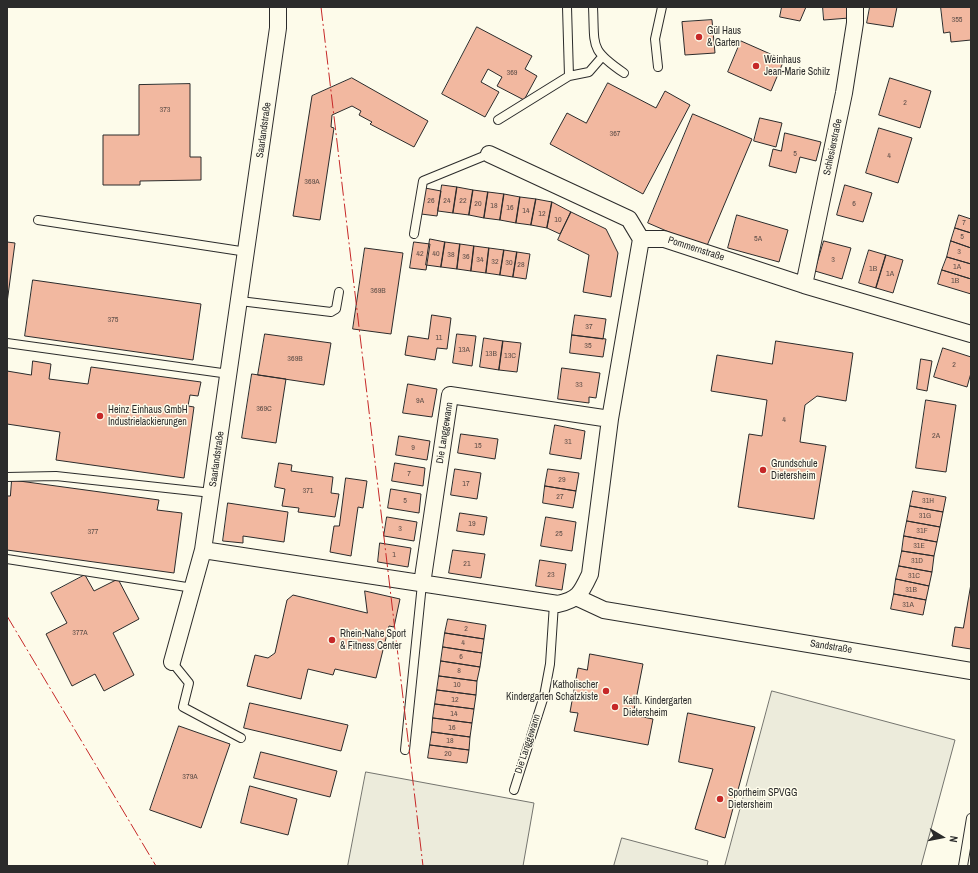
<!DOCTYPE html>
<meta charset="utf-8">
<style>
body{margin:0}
#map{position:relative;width:978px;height:873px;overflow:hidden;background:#fdfbea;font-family:"Archivo Narrow",sans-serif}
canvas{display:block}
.frame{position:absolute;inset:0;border:8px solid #2b2b2b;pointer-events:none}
.north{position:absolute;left:922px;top:817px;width:40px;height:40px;-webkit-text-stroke:3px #fdfbea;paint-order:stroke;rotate:100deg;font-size:11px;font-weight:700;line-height:16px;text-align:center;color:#2b2b2b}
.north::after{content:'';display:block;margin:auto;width:14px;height:18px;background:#2b2b2b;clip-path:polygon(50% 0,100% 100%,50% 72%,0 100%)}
</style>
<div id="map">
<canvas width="978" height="873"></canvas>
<div class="frame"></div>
<div class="north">N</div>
</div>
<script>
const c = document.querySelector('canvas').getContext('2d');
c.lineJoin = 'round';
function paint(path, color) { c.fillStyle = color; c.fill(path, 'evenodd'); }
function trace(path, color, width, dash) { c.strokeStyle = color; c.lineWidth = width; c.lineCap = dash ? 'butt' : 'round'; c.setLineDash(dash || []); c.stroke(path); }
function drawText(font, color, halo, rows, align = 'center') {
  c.font = font + ' "Archivo Narrow",sans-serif'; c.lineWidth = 3; c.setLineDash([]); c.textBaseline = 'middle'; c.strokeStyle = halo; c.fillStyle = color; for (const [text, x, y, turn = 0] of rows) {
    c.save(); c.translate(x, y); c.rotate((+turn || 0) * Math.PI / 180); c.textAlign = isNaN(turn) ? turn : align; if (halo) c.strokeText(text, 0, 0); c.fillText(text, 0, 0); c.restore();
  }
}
const green = new Path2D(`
 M772 691 955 740 921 866H725Z
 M366 772 534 803 523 866H348Z
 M622 838 708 861 707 866H614Z`);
const building = new Path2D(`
 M782 7H806L800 21 780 17Z
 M823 7H848L849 18 824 20Z
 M870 7H897L893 27 867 23Z
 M941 7H971V40L951 42 950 32 944 33Z
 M712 20 715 53 685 55 682 22Z
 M477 27 532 56 525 69 537 76 524 100 497 86 502 77 488 69 481 82 499 92 485 117 442 94Z
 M741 41 784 60 771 91 728 72Z
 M352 78 428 121 414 147 370 124 372 122 359 115 361 111 352 106 332 115 331 127 334 128 320 220 293 216 312 96Z
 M890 78 931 91 920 128 879 115Z
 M608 83 656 108 665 91 690 105 643 194 550 144 567 113 586 123Z
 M190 84V157H201V180L140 181V185H103V135H139V85Z
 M693 114 752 139 706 248 648 223Z
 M760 118 782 123 776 147 754 141Z
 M879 128 912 138 898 183 866 173Z
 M785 133 821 142 816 161 800 157 796 173 769 166 773 149 781 151Z
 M442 185 457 187 453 213 438 211Z
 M845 185 872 193 863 222 837 215Z
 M457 187 473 190 469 215 453 213Z
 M425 188 441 191 437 216 421 214Z
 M473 190 488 192 484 218 469 215Z
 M488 192 504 194 500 220 484 218Z
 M504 194 520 197 516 223 500 220Z
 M520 197 536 199 531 225 516 223Z
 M536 199 552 202 547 228 531 225Z
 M552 202 571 212 560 234 547 228Z
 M571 212 606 229 618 253 611 297 583 292 589 255 558 240Z
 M737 215 788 230 779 262 728 248Z
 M959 215 971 219V233L955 228Z
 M955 228 971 233V248L951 241Z
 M430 239 445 242 441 267 426 265Z
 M824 241 851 248 842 279 815 271Z
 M951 241 971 248V264L947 257Z
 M7 242 15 243 7 303Z
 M414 242 430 244 426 270 410 268Z
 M445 242 460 244 457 269 441 267Z
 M460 244 474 246 471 271 457 269Z
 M474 246 489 248 486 273 471 271Z
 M365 248 403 253 391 334 353 329Z
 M489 248 504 250 500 275 486 273Z
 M504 250 517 252 513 277 500 275Z
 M869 250 886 255 876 288 859 283Z
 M517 252 530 254 526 279 513 277Z
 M886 255 903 260 893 293 876 288Z
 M947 257 971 264V279L942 270Z
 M942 270 971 279V294L938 284Z
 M33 280 201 304 193 360 25 336Z
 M432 315 451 318 447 349 437 348 435 360 405 355 408 336 428 339Z
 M575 315 606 319 603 339 572 335Z
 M265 334 331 343 324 385 258 375Z
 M457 334 476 336 472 366 453 363Z
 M572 335 606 339 603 357 570 353Z
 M484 338 503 341 499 370 480 367Z
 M503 341 521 343 517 372 499 370Z
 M776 341 853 353 846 401 817 396 805 405 800 442 826 446 814 519 738 507 749 434 762 436 767 400 711 391 717 355 772 364Z
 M943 348 971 357V373L967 387 934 377Z
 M921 359 932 361 927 391 917 389Z
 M33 361 51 364 49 379 88 384 91 367 201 382 198 396 190 395 188 406 194 407 184 478 56 460 60 432 7 424V371L31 375Z
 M562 368 600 373 596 398 589 397V403L558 399Z
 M252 374 286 379 276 443 242 438Z
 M408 384 437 389 432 417 403 413Z
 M926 400 956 405 946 472 916 468Z
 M555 425 585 431 581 459 550 454Z
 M461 434 498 439 495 459 458 453Z
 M399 436 430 441 427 460 396 455Z
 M279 463 292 465 291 471 333 477 331 493 339 494 335 517 298 512 299 508 282 506 285 489 275 487Z
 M395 463 425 468 423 486 392 481Z
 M455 469 481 473 477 499 451 495Z
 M548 469 579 473 576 491 545 486Z
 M346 478 367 481 363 508 358 507 351 556 330 552 334 526H339Z
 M12 480 159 500 157 510 182 513 174 573 7 550V496H10Z
 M545 486 576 491 573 508 543 503Z
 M391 489 421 494 419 513 388 508Z
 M913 491 946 497 943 512 910 506Z
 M228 503 288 512 284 542 243 536V543L223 541Z
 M910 506 943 512 940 527 907 521Z
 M460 513 487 517 484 535 457 531Z
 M387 517 417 522 414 541 384 536Z
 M546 517 576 522 572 551 541 546Z
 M907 521 940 527 937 542 904 536Z
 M904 536 937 542 934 556 902 551Z
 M380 543 411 548 408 567 378 562Z
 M453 550 485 554 481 578 449 573Z
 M902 551 934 556 932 572 899 566Z
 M540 560 566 564 562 590 536 586Z
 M899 566 932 572 929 586 896 579Z
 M85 575 94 591 118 579 139 619 113 633 134 675 104 691 95 674 72 686 46 634 67 623 51 593Z
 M896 579 929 586 926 600 894 594Z
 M971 584V649L952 646 955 627 963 628Z
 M365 591 400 599 394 627 389 626 376 678 335 669 333 675 308 669 301 699 247 686 255 655 268 658 275 653 287 600 293 595 367 613Z
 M894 594 926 600 923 615 891 609Z
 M448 619 486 625 484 639 445 633Z
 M445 633 484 639 482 653 443 647Z
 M443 647 482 653 480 667 441 661Z
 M590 654 643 664 633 715 653 719 648 745 574 731 578 713 570 712 578 668 587 670Z
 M441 661 480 667 477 681 439 676Z
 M439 676 477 681 476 695 437 690Z
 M437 690 476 695 474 709 435 704Z
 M250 703 348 725 341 751 244 728Z
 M435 704 474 709 472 723 433 718Z
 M688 713 755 727 725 838 695 829 713 769 679 762Z
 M433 718 472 723 470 737 432 732Z
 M179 726 230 744 201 828 150 810Z
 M432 732 470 737 469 750 430 745Z
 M430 745 469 750 467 763 428 758Z
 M261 752 337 771 330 797 254 778Z
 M250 786 297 799 288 835 241 823Z`);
const service = new Path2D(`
 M593 7C595 47 589 49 624 73
 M658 67 655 39 662 7
 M569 76 589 72 602 57
 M498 120 569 76 567 7
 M38 220 247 252
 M414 234 423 181 489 154
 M240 301 331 312 336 309 339 292
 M7 343 229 374
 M7 477 56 476 212 493
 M7 559 193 588
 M172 662 189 683 183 707 241 738
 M405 750 422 584
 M514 790 544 696 550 664 554 604
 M963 866 971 818`);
const minor = new Path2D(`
 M489 154 629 219 641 239H664L804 285 971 334
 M804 285 844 93 855 23V7
 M203 550 558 604C579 599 581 593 590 574L610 419 641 239
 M422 584 450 395 610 419
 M576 597 604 610 971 671
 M172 662 203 550 278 28V7`);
const power = new Path2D(`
 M321 7 423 866
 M7 616 156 866`);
const markers = [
 [699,37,4,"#c62828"],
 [756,66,4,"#c62828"],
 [100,416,4,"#c62828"],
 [763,470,4,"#c62828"],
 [332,640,4,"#c62828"],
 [606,691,4,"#c62828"],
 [615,707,4,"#c62828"],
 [720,799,4,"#c62828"]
];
const numberNames = [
 ["355",957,20],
 ["369",512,73],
 ["2",905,103],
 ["373",165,110],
 ["367",615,134],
 ["5",795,154],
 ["4",889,156],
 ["369A",312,182],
 ["26",431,201],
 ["24",447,201],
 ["22",463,201],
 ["20",478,204],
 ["6",854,204],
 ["18",494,206],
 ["16",510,208],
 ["14",526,211],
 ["12",542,214],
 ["10",558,220],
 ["7",964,223],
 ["5",962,237],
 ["5A",758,239],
 ["3",959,252],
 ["42",420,254],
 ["40",436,254],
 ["38",451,255],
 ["36",466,257],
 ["34",480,260],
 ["3",833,260],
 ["32",495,262],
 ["30",509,263],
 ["28",521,265],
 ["1A",957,267],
 ["1B",873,269],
 ["1A",890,274],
 ["1B",955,281],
 ["369B",378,291],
 ["375",113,320],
 ["37",589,327],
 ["11",439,338],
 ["35",588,346],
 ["13A",464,350],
 ["13B",491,354],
 ["13C",510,356],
 ["369B",295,359],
 ["2",954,365],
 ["33",579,385],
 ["9A",420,401],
 ["369C",264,409],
 ["4",784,420],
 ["2A",936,436],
 ["31",568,442],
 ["15",478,446],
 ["9",413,448],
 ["7",409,474],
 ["29",562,480],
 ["17",466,484],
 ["371",308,491],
 ["27",560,497],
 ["5",405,501],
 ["31H",928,501],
 ["31G",925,516],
 ["19",472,524],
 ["3",400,529],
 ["31F",922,531],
 ["377",93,532],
 ["25",559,534],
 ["31E",919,546],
 ["1",394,555],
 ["31D",917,561],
 ["21",467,564],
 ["23",551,575],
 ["31C",914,576],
 ["31B",911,590],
 ["31A",908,605],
 ["2",466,629],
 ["377A",80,633],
 ["4",463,643],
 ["6",461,657],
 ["8",459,671],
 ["10",457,685],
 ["12",455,700],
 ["14",454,714],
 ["16",452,728],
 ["18",450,741],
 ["20",448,754],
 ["379A",190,777]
];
const poiNames = [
 ["Gül Haus",707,31],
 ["& Garten",707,43],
 ["Weinhaus",764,60],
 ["Jean-Marie Schilz",764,72],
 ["Heinz Einhaus GmbH",108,410],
 ["Industrielackierungen",108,422],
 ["Grundschule",771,464],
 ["Dietersheim",771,476],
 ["Rhein-Nahe Sport",340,634],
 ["& Fitness Center",340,646],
 ["Katholischer",598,685,"right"],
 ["Kindergarten Schatzkiste",598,697,"right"],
 ["Kath. Kindergarten",623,701],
 ["Dietersheim",623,713],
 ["Sportheim SPVGG",728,793],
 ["Dietersheim",728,805]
];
const streetNames = [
 ["Saarlandstraße",264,130,-82],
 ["Schlesierstraße",833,147,-78],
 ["Pommernstraße",696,249,18],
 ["Die Langgewann",445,433,-81],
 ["Saarlandstraße",217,459,-82],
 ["Sandstraße",831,647,9],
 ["Die Langgewann",528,744,-72]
];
paint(green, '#ecebdb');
trace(green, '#74746e', 1);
paint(building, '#f2b8a0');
trace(building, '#2b2b2b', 1);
trace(service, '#2b2b2b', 10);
trace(minor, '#2b2b2b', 18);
trace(service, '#fdfbea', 8);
trace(minor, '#fdfbea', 16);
trace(power, '#c62828', 1, [14, 3, 2, 3]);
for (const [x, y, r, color] of markers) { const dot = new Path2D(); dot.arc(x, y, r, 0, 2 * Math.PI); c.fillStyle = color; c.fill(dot); trace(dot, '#fdfbea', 1.5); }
drawText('8px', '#5d4e48', null, numberNames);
drawText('10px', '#2b2b2b', '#fdfbea', poiNames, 'left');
drawText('10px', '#2b2b2b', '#fdfbea', streetNames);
</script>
